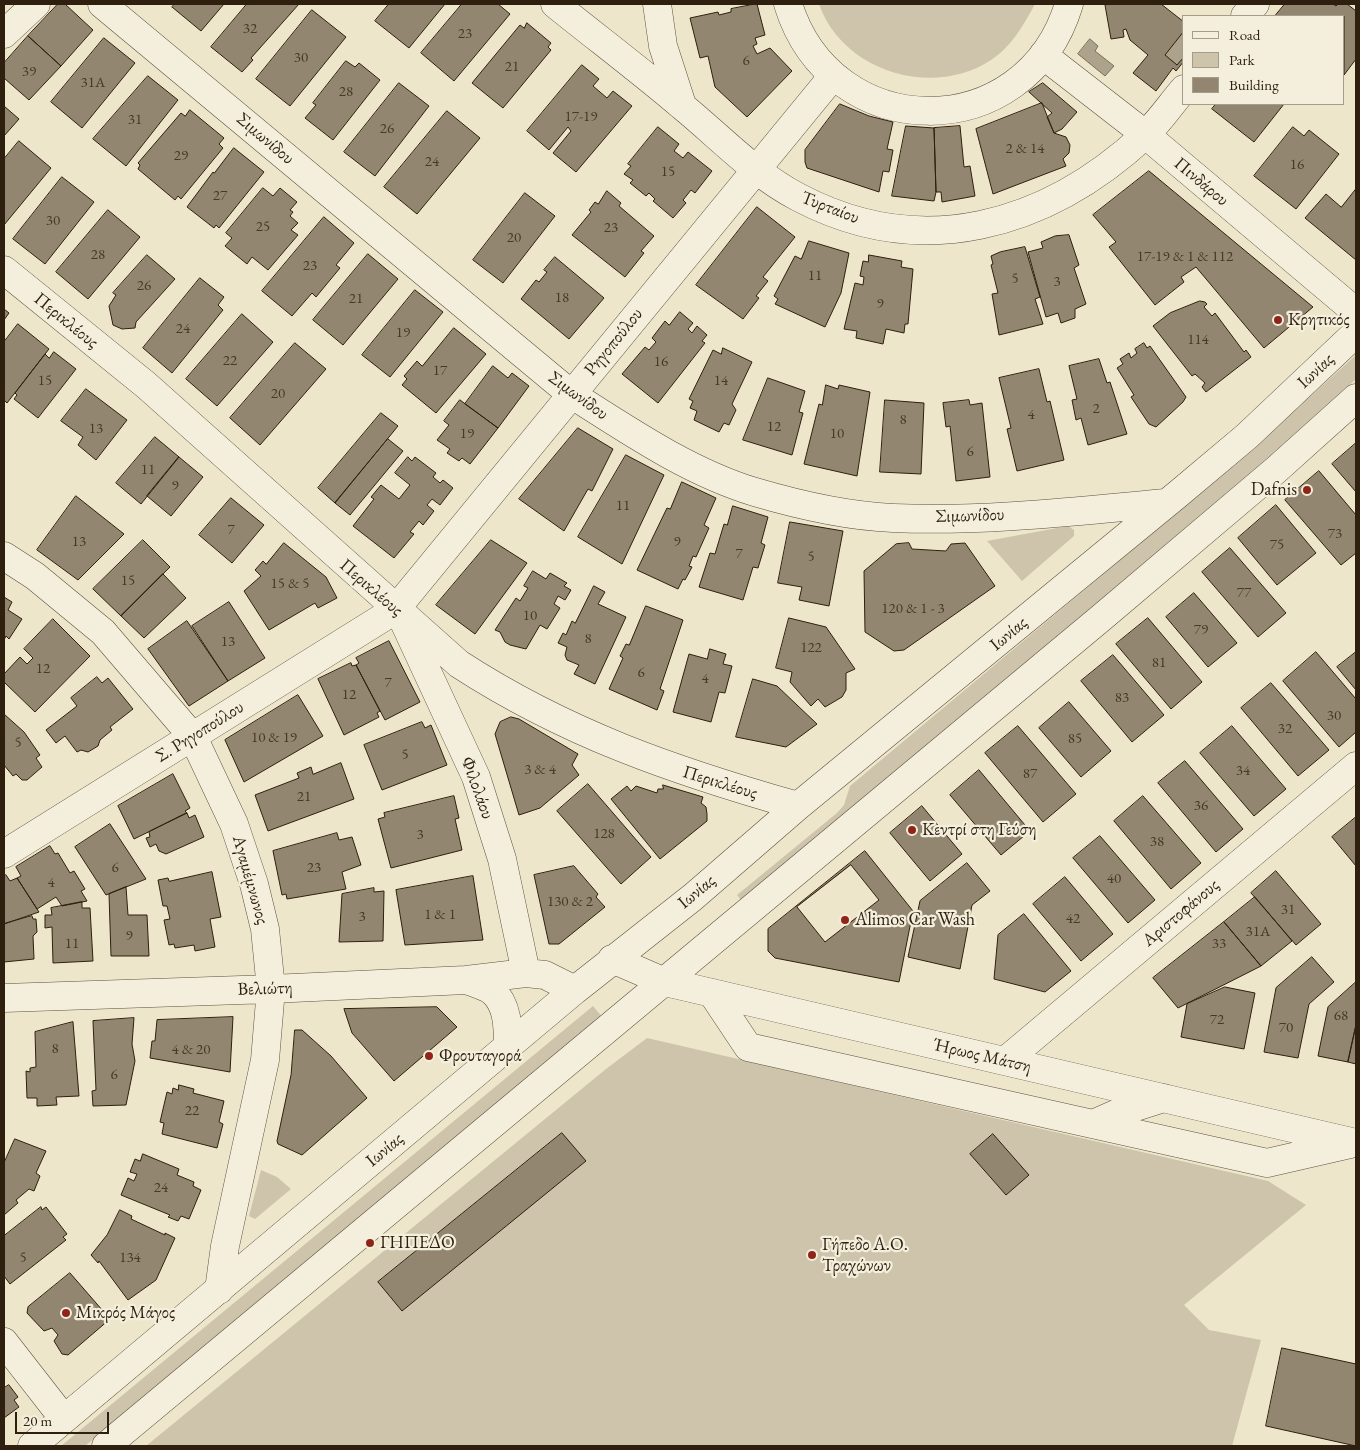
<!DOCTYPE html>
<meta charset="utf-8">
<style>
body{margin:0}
#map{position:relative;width:1360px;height:1450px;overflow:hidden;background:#eee6cb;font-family:"EB Garamond",serif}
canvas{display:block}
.frame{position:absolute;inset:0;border:5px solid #2e1f0e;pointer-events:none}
.legend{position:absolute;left:1182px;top:15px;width:162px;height:90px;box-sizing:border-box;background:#f4efdd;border:1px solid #a59c8a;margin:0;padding:6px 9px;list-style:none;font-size:15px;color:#2e1f0e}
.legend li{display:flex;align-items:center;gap:10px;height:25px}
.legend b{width:25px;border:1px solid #a59c8a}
.scale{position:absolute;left:15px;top:1412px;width:94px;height:22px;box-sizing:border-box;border:2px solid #2e1f0e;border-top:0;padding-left:6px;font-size:15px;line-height:18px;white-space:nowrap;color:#2e1f0e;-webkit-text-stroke:4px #f4efdd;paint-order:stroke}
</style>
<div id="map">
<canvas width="1360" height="1450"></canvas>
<div class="frame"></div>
<ul class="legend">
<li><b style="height:6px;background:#f4efdd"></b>Road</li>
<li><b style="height:14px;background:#cdc4ab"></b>Park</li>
<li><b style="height:14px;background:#928670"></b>Building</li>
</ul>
<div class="scale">20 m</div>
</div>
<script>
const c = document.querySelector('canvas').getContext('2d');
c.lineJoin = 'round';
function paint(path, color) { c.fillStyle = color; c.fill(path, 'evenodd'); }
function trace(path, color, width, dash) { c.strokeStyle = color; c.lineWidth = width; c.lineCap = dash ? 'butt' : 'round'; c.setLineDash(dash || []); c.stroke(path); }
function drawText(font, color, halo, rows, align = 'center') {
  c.font = font + ' "EB Garamond",serif'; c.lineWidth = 4.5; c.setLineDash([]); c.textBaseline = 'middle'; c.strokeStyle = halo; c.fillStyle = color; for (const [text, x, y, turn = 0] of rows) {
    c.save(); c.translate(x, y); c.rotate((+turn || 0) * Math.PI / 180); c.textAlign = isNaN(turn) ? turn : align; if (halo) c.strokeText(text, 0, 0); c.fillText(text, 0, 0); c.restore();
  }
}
const green = new Path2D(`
 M819 4H1035C1023 26 1012 46 991 60 932 99 842 71 819 4Z
 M1356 355V379L1312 421 1178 535 741 900 737 895 837 813 844 805 850 786 1248 453Z
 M1068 526 1074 530V536L1022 581 987 541Z
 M593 1006 603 1018 85 1446H61Z
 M647 1038 1268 1181 1306 1205 1184 1305 1209 1330 1261 1340 1232 1446H146L606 1069Z
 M261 1170 277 1177 291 1189 255 1219 249 1216Z`);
const water = new Path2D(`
 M1184 31V57L1177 65 1165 55Z
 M1090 39 1098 46 1095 51 1114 66 1105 76 1078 54Z`);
const building = new Path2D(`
 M58 4H65L93 30 61 66 28 36Z
 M175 4H224L201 31 172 7Z
 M247 4H299L251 58 253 60 242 72 211 47Z
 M389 4H445L409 48 375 21Z
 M462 4H498L510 14 454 81 421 53Z
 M757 4 765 35 755 38 757 44 753 46 757 54 770 48 792 71 747 117 715 87 708 56 700 58 690 18 718 12 719 15 731 12V9Z
 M1161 4 1184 22V31L1165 55 1177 65 1184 57V61L1176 71 1173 68 1156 91 1133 73 1148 55 1130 40 1126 29 1123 30 1124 37 1111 39 1105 5Z
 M1285 4H1333L1336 6 1338 4H1347L1356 11V59L1344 75V16H1275Z
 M312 10 346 37 290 106 256 79Z
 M527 23 551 43 548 47 551 50 503 108 472 83 520 25 524 28Z
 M28 36 61 66 29 100 4 78V63Z
 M104 38 135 63 82 128 51 102Z
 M346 61 355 67 359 63 380 80 333 140 305 118 316 105 313 103Z
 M582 65 599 79 593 86 607 98 613 91 632 106 576 172 553 153 571 131 568 127 549 150 527 131Z
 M148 76 178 100 126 166 93 139Z
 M399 83 429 106 375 176 344 152Z
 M1043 83 1077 112 1062 129 1054 133 1047 117 1052 113 1029 92Z
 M1042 103 1054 133 1066 137 1070 145 1069 153 1063 159 1066 166 993 194 976 129Z
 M840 104 869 116 893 122 887 149 893 150 889 172 883 171 879 192 807 168 805 162V150Z
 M1216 104H1284L1254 142 1212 109Z
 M4 106 19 119 4 136Z
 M190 110 224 138 219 144 223 148 181 199 178 196 175 200 138 169 140 165 138 163 181 113 185 116Z
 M447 111 480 138 417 214 384 187Z
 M906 126 934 128 936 192 934 201 892 196Z
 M960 126 964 167 970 166 975 196 942 202 941 192H936L934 128Z
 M658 127 679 144 674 151 683 158 688 152 712 171 695 193 691 190 683 200 686 203 673 218 653 201 655 199 649 193 646 196 630 183 633 180 624 174 631 166 628 164Z
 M1293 127 1304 136 1309 130 1339 154 1296 209 1254 176Z
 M19 141 51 168 4 225V159Z
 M234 148 264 172 219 228 216 225 214 228 187 207 213 172 214 173Z
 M1149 171 1313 307 1264 348 1196 267 1181 277 1184 282 1155 305 1109 247 1116 242 1093 215Z
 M62 177 94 202 45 264 13 239Z
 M263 188 273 196 280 188 297 202 290 210 293 212 290 216 298 223 291 230 298 235 268 270 252 257 247 264 225 246 232 238 226 233Z
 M1356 189V260L1305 218 1326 194 1341 207Z
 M607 191 621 203 619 206 654 236 641 251 644 253 625 277 572 235 591 212 589 210 595 202 598 204Z
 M525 193 555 216 503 283 473 260Z
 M757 207 795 237 763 277 768 281 756 296 759 298 743 319 696 285Z
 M108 210 140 237 88 299 56 272Z
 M324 217 354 243 336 265 340 268 316 297 312 293 292 316 262 291Z
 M1069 235 1079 265 1074 268 1086 304 1075 309V318L1061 323 1058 313 1046 317 1028 252 1043 248 1041 242 1055 236Z
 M809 241 849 253 841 293 825 327 775 304 778 299 774 296 795 256 801 259Z
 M1025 247 1040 297 1035 299 1043 324 999 335 992 294 998 293 991 265 993 264 991 256 1000 252Z
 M368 254 398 279 343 345 313 320Z
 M147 255 175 279 136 322 135 328 122 329 113 325 109 306 116 295 113 293Z
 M869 255 902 261 901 267 913 269 908 324H905L904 333 886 329 883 344 856 338 857 331 844 329 855 283 863 285 864 277 860 276 863 261 868 262Z
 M555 257 604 298 569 339 521 299 536 280 539 282 547 272 544 270Z
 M200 278 224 297 218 305 223 310 172 373 143 348Z
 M415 290 443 312 390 377 362 355Z
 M1200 301 1205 302 1207 304 1204 307 1212 316 1215 313 1244 352 1246 350 1251 357 1206 392 1202 387 1205 383 1195 374 1192 376 1153 326 1170 313Z
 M4 309 9 313 4 320Z
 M680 312 693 323 688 329 692 333 697 326 707 335 702 341 705 343 658 403 622 374 645 347 649 350 656 342 652 338 665 321 669 325Z
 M242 314 273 342 217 406 186 379Z
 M18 324 49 349 7 403 4 400V342Z
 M454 328 486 354 436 413 402 385 407 379 404 376 417 361 422 366Z
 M295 343 326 369 260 445 230 418Z
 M1144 343 1147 348 1150 346 1186 397 1183 402 1156 427 1149 424 1131 397 1134 395 1117 368 1123 364 1120 359 1129 353 1131 358 1137 353 1135 349Z
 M723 348 752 362 732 404 736 410 729 425 724 423 719 432 694 420 697 411 690 408 693 401 689 399 713 350 721 354Z
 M54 352 76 369 38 418 14 399 17 395 15 393 45 354 49 358Z
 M1099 359 1107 383 1110 382 1127 434 1088 445 1081 418 1076 420 1072 400 1077 399 1069 366Z
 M493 366 508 378 512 373 529 386 498 428 465 404Z
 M1039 369 1047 402 1050 401 1064 460 1017 471 1007 429 1011 428 999 378Z
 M768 378 805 391 799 412 803 413 792 455 743 440Z
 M826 385 838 389 839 385 870 392 857 476 804 464 819 404 822 405Z
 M86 389 127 420 96 460 78 445 83 437 61 421Z
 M460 400 498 428 470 464 462 458 459 461 447 453 450 449 437 440 449 425 444 421Z
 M885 400 924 403 921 474 880 472Z
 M969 400 970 405 982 403 990 477 956 481 950 426 946 427 943 403Z
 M381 413 398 426 335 503 318 488Z
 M578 428 613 449 592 491 588 489 564 531 519 499Z
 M155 437 179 457 141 504 116 483Z
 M388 439 403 451 350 515 335 503Z
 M1356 443V492L1332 464Z
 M626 455 664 475 622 564 578 537Z
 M179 457 203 477 171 516 147 496Z
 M408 457 412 461 415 457 436 473 433 477 440 483 443 480 453 488 440 505 432 499 427 505 434 511 423 525 419 521 410 532 414 534 394 558 353 526 374 499 371 497 381 485 399 499 410 485 395 473Z
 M1319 471 1356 515V553L1341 565 1285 500Z
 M682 482 716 498 704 525 709 528 696 557 693 556 689 566 692 567 685 580 683 579 678 589 637 570 667 508 670 509Z
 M76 496 124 534 78 580 37 550Z
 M231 498 264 525 232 563 199 535Z
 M1276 505 1316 553 1277 585 1238 538Z
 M733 506 768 517 761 543 765 545 758 568 753 567 743 600 699 587 710 553 715 554 724 524 727 525Z
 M790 522 843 531 829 606 799 600 802 587 778 583Z
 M143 540 170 567 121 616 93 589Z
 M491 540 527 563 475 634 436 605Z
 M284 543 326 577 337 598 318 608 315 603 269 630 244 591 261 576 255 570 263 561 266 564Z
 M909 543 912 549 946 551 951 544 965 543 995 586 904 650 894 651 865 632 864 571 896 544Z
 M1230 548 1286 613 1258 637 1202 572Z
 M533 571 546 579 550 573 567 583 564 586 571 590 565 600 558 596 554 604 560 608 547 629 540 625 526 649 510 645 505 642 500 632 495 630 516 598 520 601 528 588 524 586Z
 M163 574 186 598 144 638 121 616Z
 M594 586 605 592 598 604 626 617 595 684 574 674 579 665 567 660 565 655 567 647 558 643 563 633 566 635 572 621 575 623Z
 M1194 593 1237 643 1208 667 1166 617Z
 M4 597 12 602 8 610 22 619 9 639 6 636 4 640Z
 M229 602 265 658 228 681 192 626Z
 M646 606 683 620 660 689 664 691 657 710 609 689 623 658 620 656 626 644 629 645Z
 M789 618 826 627 855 669 846 673V690L842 697 825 707 818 699 811 706 790 682 792 672 776 668Z
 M1148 618 1202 682 1171 709 1116 644Z
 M53 619 90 656 35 712 4 682V674L20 657 27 664 33 658 24 649Z
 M187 621 228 681 189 706 148 649Z
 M389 641 420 702 385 720 356 665 359 663 356 658Z
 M710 649 726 654 723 664 732 666 725 693 719 692 711 722 673 712 689 654 707 659Z
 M1316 652 1356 699V732L1339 747 1283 681Z
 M1356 652V690L1337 667Z
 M1113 655 1164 715 1132 742 1081 681Z
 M351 663 352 666 356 665 380 711 377 713 379 717 344 735 318 679Z
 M97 677 102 683 108 678 133 709 110 727 112 730 100 740 98 746 88 752 81 750 77 752 65 736 56 743 46 730 77 706 71 698Z
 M753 679 777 686 817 724 786 747 736 737Z
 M1271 683 1329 750 1298 776 1241 708Z
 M298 695 323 736 244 782 225 740Z
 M1069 702 1111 751 1081 777 1039 728Z
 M4 714 24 732 40 755 36 758 42 767 27 780H22L16 774 13 776 4 765Z
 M511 717 519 719 578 754 572 765 579 775 540 808 519 815 495 734 500 722Z
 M422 722 425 728 431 725 447 765 382 790 364 745Z
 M1018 726 1076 794 1043 822 985 753Z
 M1232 726 1286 789 1254 816 1200 753Z
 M1185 761 1243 829 1216 852 1158 783Z
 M341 763 354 799 268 831 255 795 299 778 297 773 311 767 313 774Z
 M979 770 1030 831 1001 855 950 795Z
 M173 774 190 808 185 811 187 813 134 839 118 806Z
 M588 784 651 857 621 884 557 811Z
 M663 785 703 797 701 803 706 807 707 814V821L660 859 611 799 627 786 631 791 636 786 657 793 658 789H663Z
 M454 796 459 818 455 819 462 850 391 868 378 819 385 817 384 813Z
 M1143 796 1201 863 1171 889 1114 821Z
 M922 806 962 854 930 881 890 833Z
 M187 813 189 818 195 815 204 837 166 854 159 851 156 844 150 847 146 838 150 837 149 832Z
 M1356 817V866L1332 837Z
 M110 824 146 879 106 895 75 847Z
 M337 833 339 840 352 837 361 865 342 872 346 889 287 899 286 894 282 895 273 851Z
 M1100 836 1155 900 1128 923 1073 858Z
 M50 846 55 854 58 853 70 873 74 871 85 889 81 891 87 901 62 906 56 897 37 909 17 878 21 876 16 867Z
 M865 851 913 911 899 982 775 958 768 951V929Z
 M967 863 990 891 972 905 960 969 908 957 920 901Z
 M851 865 879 900 825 942 797 907Z
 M574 866 598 894 596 897 605 907 559 944H549L534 875Z
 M1276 871 1321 924 1296 945 1251 893Z
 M212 872 221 917 210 919 215 947 195 951 194 945 175 948 174 944 169 945 164 920 170 919 167 906H163L158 880 168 878 169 881Z
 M6 875 10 881 17 878 39 912 4 924V876Z
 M473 876 483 940 405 945 396 890Z
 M1065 877 1113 934 1081 961 1033 904Z
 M126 887 128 915H147L149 956H111L109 894Z
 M374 888V892L384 891 383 941 339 942 342 894Z
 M1255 897 1292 941 1261 966 1224 922Z
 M82 902V908H90L93 961 53 963 52 927 45 928V915H52L51 908Z
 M1024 914 1071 971 1045 992 994 979 998 935Z
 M32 916 33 919H36L37 932 33 936 34 959 4 962V924Z
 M1224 922 1261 966 1178 1008 1153 978Z
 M1312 957 1334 982 1309 1004 1298 1058 1264 1052 1276 988Z
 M1356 982V1025L1348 1062 1318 1056 1328 1007Z
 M1225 987 1255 993 1244 1049 1181 1037 1187 1004Z
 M437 1007 457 1027 394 1081 352 1033 344 1009Z
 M233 1017 230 1072 150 1058 152 1041H155L157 1020Z
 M134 1018 132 1044 135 1061 126 1105 93 1106 92 1091 96 1090 93 1021Z
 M73 1022 79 1096 56 1097 57 1105 37 1106V1098H27L26 1071 30 1072V1068L36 1067 35 1032Z
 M1356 1025V1064L1348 1062Z
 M295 1030H302L331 1056 367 1098 302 1155 278 1144 277 1141 291 1075Z
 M179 1085 194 1089 193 1093 224 1101 219 1122 223 1124 217 1148 162 1134 164 1123 160 1122 167 1092 172 1094 173 1088 178 1090Z
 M562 1133 586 1161 402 1311 378 1282Z
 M993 1134 1029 1175 1006 1195 970 1154Z
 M15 1139 46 1151 36 1173 40 1176 34 1191 29 1189 16 1200 18 1203 4 1215V1163Z
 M143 1154 179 1169 177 1175 194 1182 193 1186 201 1190 189 1219 181 1216 178 1221 168 1217 170 1215 121 1195 128 1178 134 1181 137 1174 130 1172 135 1159 140 1161Z
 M41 1207 42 1210 46 1207 67 1234 63 1237 66 1240 10 1284 4 1276V1236Z
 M120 1210 132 1216 131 1219 165 1235V1233L175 1238 156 1280 128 1300 99 1261 98 1263 91 1255 107 1235Z
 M70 1273 110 1319 68 1355 62 1354 54 1341 58 1335 52 1328 44 1331 27 1313 28 1307Z
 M1282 1348 1356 1364V1446L1266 1426Z
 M9 1385 18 1397 14 1400 19 1407 4 1418V1388Z`);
const minor = new Path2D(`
 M102 4 571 394C629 431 689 472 755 492 799 505 847 516 893 518 980 522 1078 511 1166 503
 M555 4C597 38 641 71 682 106 720 137 754 174 798 197 921 262 1046 227 1145 135 1159 122 1171 104 1184 89
 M657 4 663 46 682 105
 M788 4C832 146 1026 147 1069 4
 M1245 16 1255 4
 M4 34 36 4
 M1043 55 1146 135 1356 312
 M4 270 146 385 459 664C567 734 675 771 798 806
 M4 556 35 576 103 632 193 737 234 824 254 884 265 929 271 989 265 1060 225 1246 219 1290
 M405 624 476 777 502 859 526 973
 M4 854 395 610 833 76
 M612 959 665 982 1356 1143
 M466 980C474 983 485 986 492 991 508 1004 508 1028 508 1047
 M712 993 748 1047 1267 1163 1350 1144
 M4 998 271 989 466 980 526 973 545 975 575 990
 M1005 1061 1356 766
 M1093 1124 1120 1112 1164 1098
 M4 1342 64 1419
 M32 1446 575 990 693 897 798 806 1178 494 1247 436 1356 333
 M106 1446 1101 618 1277 469 1356 398`);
const markers = [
 [1278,320,5,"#8f2418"],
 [1307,490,5,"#8f2418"],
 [912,830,5,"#8f2418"],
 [845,920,5,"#8f2418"],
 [429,1056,5,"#8f2418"],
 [370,1243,5,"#8f2418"],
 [812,1255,5,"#8f2418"],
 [66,1313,5,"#8f2418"]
];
const numberNames = [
 ["32",250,29],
 ["23",465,34],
 ["30",301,58],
 ["6",746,61],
 ["21",512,67],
 ["39",29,72],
 ["31A",93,83],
 ["28",346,92],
 ["17-19",581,117],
 ["31",135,120],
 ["26",387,129],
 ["2 & 14",1025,149],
 ["29",181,156],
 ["24",432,162],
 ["16",1297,165],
 ["15",668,172],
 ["27",220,196],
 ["30",53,221],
 ["25",263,227],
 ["23",611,228],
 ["20",514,238],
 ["28",98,255],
 ["17-19 & 1 & 112",1185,257],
 ["23",310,266],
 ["11",815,276],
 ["5",1015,279],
 ["3",1057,282],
 ["26",144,286],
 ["18",562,298],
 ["21",356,299],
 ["9",880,304],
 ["24",183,329],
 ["19",403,333],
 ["114",1198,340],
 ["22",230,361],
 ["16",661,362],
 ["17",440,371],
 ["15",45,381],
 ["14",721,381],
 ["20",278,394],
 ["2",1096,409],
 ["4",1031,415],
 ["8",903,420],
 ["12",774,427],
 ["13",96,429],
 ["19",467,434],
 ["10",837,434],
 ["6",970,452],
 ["11",148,470],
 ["9",175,486],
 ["11",623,506],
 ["7",231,530],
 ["73",1335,534],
 ["13",79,542],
 ["9",677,542],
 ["75",1277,545],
 ["7",739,554],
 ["5",811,557],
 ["15",128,581],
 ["15 & 5",290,584],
 ["77",1244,593],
 ["120 & 1 - 3",913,609],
 ["10",530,616],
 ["79",1201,630],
 ["8",588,639],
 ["13",228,642],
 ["122",811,648],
 ["81",1159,663],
 ["12",43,669],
 ["6",641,673],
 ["4",705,679],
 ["7",388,683],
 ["12",349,695],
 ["83",1122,698],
 ["30",1334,716],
 ["32",1285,729],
 ["10 & 19",274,738],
 ["85",1075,739],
 ["5",18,743],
 ["5",405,755],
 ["3 & 4",540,770],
 ["34",1243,771],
 ["87",1030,774],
 ["21",304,797],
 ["36",1201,806],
 ["128",604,834],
 ["3",420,835],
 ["38",1157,842],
 ["6",115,868],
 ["23",314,868],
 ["40",1114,879],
 ["4",51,883],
 ["130 & 2",570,902],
 ["31",1288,910],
 ["1 & 1",440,915],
 ["3",362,917],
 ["42",1073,919],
 ["31A",1258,932],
 ["9",129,936],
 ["11",72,944],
 ["33",1219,944],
 ["68",1341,1016],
 ["72",1217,1020],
 ["70",1286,1028],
 ["8",55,1049],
 ["4 & 20",191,1050],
 ["6",114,1075],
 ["22",192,1111],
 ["24",161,1188],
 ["5",23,1258],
 ["134",130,1258]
];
const streetNames = [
 ["Σιμωνίδου",265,139,40],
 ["Πινδάρου",1201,182,40],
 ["Τυρταίου",830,208,21],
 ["Περικλέους",66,321,39],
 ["Ρηγοπούλου",614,342,-51],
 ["Ιωνίας",1316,371,-43],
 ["Σιμωνίδου",578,396,36],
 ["Σιμωνίδου",970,516,-2],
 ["Περικλέους",371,588,41],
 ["Ιωνίας",1009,634,-40],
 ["Σ. Ρηγοπούλου",200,732,-32],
 ["Περικλέους",720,783,17],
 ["Φιλολάου",477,788,70],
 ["Αγαμέμνωνος",250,880,74],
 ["Ιωνίας",697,892,-40],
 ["Αριστοφάνους",1181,913,-40],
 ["Βελιώτη",265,989,-2],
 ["Ήρωος Μάτση",982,1056,13],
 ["Ιωνίας",385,1150,-40]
];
const poiNames = [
 ["Κρητικός",1288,320],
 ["Dafnis",1297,490,"right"],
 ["Κεντρί στη Γεύση",922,830],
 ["Alimos Car Wash",855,920],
 ["Φρουταγορά",439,1056],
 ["ΓΗΠΕΔΟ",380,1243],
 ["Γήπεδο Α.Ο.",822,1245],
 ["Τραχώνων",822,1266],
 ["Μικρός Μάγος",76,1313]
];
paint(green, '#cdc4ab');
paint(water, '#ada28b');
trace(water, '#7a6e59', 1);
paint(building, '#928670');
trace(building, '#2e1f0e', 1);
trace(minor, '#5e513d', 29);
trace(minor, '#f4efdd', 28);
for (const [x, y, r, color] of markers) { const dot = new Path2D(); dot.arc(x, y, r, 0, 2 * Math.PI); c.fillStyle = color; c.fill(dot); trace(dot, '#f4efdd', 2); }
drawText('15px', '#473926', null, numberNames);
drawText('18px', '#2e1f0e', '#f4efdd', streetNames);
drawText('18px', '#2e1f0e', '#f4efdd', poiNames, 'left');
</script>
